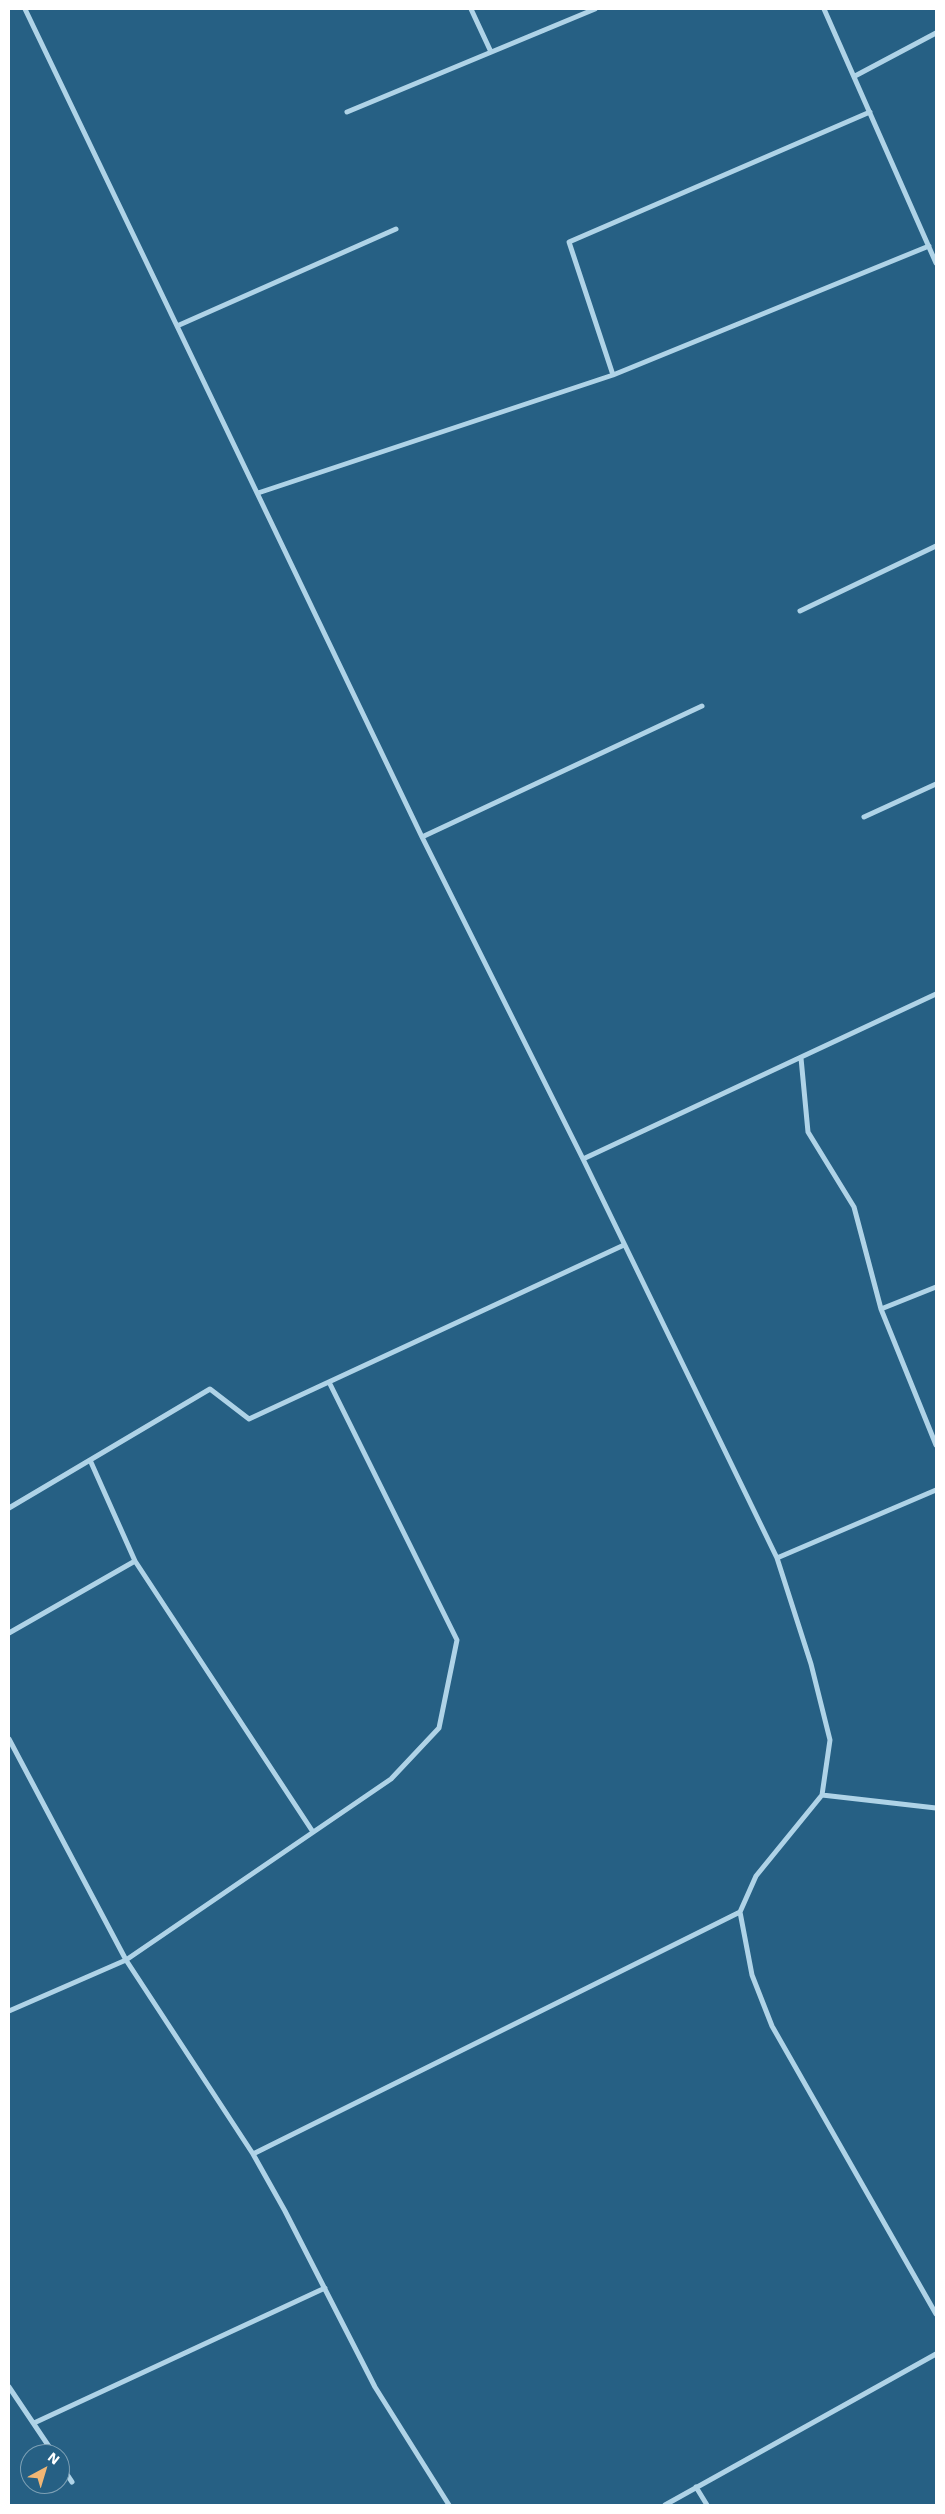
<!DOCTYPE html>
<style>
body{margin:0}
#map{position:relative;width:945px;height:2514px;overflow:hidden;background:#266084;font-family:"Work Sans",sans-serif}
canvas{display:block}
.frame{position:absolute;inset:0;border:10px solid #fff;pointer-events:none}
.north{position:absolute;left:20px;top:2444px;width:50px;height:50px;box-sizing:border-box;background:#266084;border:1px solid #7da0b5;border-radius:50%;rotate:39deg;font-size:14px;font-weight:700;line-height:20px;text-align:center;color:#fff}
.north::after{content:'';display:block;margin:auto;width:18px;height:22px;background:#f1b674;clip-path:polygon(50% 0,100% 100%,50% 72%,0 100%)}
</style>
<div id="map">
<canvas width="945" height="2514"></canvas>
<div class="frame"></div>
<div class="north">N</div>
</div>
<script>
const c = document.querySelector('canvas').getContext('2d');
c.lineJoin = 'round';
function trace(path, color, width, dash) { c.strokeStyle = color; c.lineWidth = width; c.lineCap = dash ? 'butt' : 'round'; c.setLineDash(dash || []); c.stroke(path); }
const street = new Path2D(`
 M25 9 422 837 583 1159 777 1558 811 1664 830 1740 822 1795 756 1876 740 1912 752 1975 772 2026 936 2314
 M471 9 491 52
 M824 9 936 263
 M855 76 936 33
 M347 112 595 9
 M177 326 396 229
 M613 375 569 242 870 112
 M258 493 613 375 929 246
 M800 611 936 546
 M864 817 936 784
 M422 837 702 706
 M801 1058 808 1132 854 1207 881 1309
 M583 1159 936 994
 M936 1287 881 1309 936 1445
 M9 1508 210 1389 249 1419 624 1245
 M777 1558 936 1490
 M135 1561 313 1832
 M9 1633 135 1561 90 1460
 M9 1739 126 1960 253 2154 285 2211 375 2387 449 2505
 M822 1795 936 1808
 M9 2011 126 1960 391 1779 439 1728 457 1640 329 1382
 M253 2154 740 1912
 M9 2387 54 2454
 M34 2423 325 2288
 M60 2464 72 2482
 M696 2487 707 2505
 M665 2505 936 2354`);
trace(street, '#afd3e7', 5);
</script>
